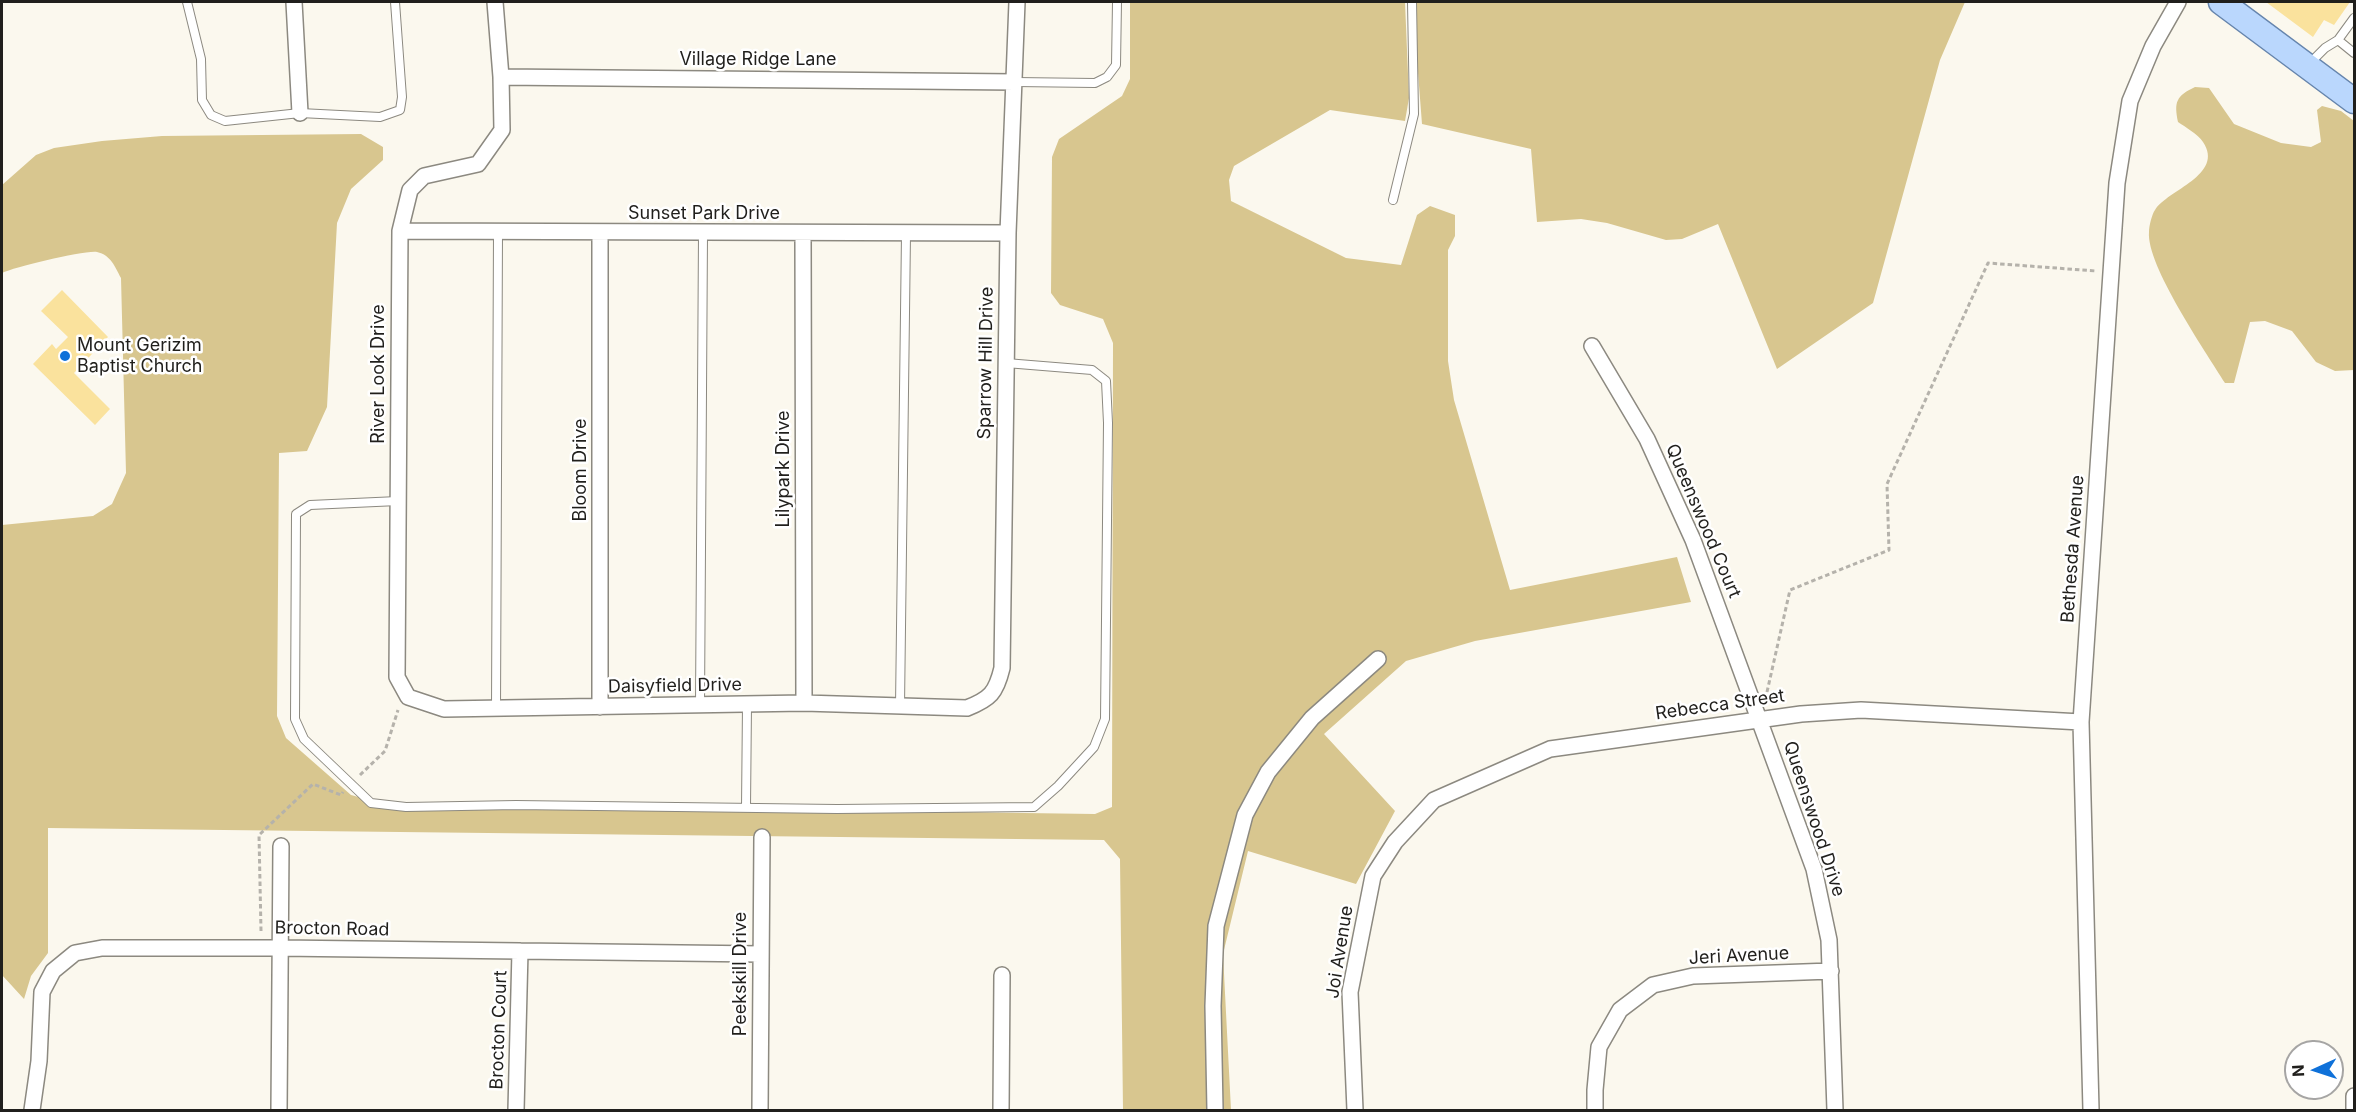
<!DOCTYPE html>
<style>
body{margin:0}
#map{position:relative;width:2356px;height:1112px;overflow:hidden;background:#fbf8ee;font-family:Inter,sans-serif}
canvas{display:block}
.frame{position:absolute;inset:0;border:3px solid #201f1c;pointer-events:none}
.north{position:absolute;left:2284px;top:1040px;width:60px;height:60px;box-sizing:border-box;background:#fff;border:2px solid #a6a5a4;border-radius:50%;rotate:267deg;font-size:16px;font-weight:700;line-height:24px;text-align:center;color:#201f1c}
.north::after{content:'';display:block;margin:auto;width:21px;height:27px;background:#0f71d9;clip-path:polygon(50% 0,100% 100%,50% 72%,0 100%)}
</style>
<div id="map">
<canvas width="2356" height="1112"></canvas>
<div class="frame"></div>
<div class="north">N</div>
</div>
<script>
const c = document.querySelector('canvas').getContext('2d');
c.lineJoin = 'round';
function paint(path, color) { c.fillStyle = color; c.fill(path, 'evenodd'); }
function trace(path, color, width, dash) { c.strokeStyle = color; c.lineWidth = width; c.lineCap = dash ? 'butt' : 'round'; c.setLineDash(dash || []); c.stroke(path); }
function drawText(font, color, halo, rows, align = 'center') {
  c.font = font + ' Inter,sans-serif'; c.lineWidth = 5; c.setLineDash([]); c.textBaseline = 'middle'; c.strokeStyle = halo; c.fillStyle = color; for (const [text, x, y, turn = 0] of rows) {
    c.save(); c.translate(x, y); c.rotate((+turn || 0) * Math.PI / 180); c.textAlign = isNaN(turn) ? turn : align; if (halo) c.strokeText(text, 0, 0); c.fillText(text, 0, 0); c.restore();
  }
}
const green = new Path2D(`
 M1130 2H1405L1409 98 1405 121 1330 110 1234 166 1229 180 1231 201 1346 258 1401 265 1417 215 1430 206 1455 215V236L1448 250V361L1454 400 1510 590 1677 557 1691 602 1475 641 1406 661 1324 734 1395 811 1356 884 1248 851 1223 954 1231 1110H1123L1120 859 1104 840 48 828V953L31 976 24 999 2 975V525L93 516 112 504 126 473 121 278C115 267 111 255 97 252 85 250 15 267 2 273V185L36 155 54 148 102 141 162 136 361 134 383 147V160L351 189 337 223 327 407 307 451 279 453 277 716 286 738 351 795 384 804 1095 814 1112 807 1113 343 1103 319 1060 305 1051 293 1052 157 1059 139 1122 96 1130 79Z
 M1416 2H1965L1940 60 1873 303 1777 369 1718 224 1682 239 1666 240 1607 223 1581 219 1537 222 1531 149 1422 124 1414 21Z
 M2195 87 2209 88 2234 124 2281 143 2311 147 2321 142 2317 110 2322 106 2341 111 2354 121V370L2335 371 2316 362 2292 331 2265 321 2250 322 2234 383H2225C2206 352 2146 265 2149 232 2149 226 2152 214 2155 210 2167 190 2225 175 2203 142 2198 134 2185 127 2178 122 2174 102 2176 96 2195 87Z`);
const building = new Path2D(`
 M2266 2H2350L2334 25 2324 20 2313 37Z
 M62 290 108 337 74 373 110 409 95 425 33 364 52 344 56 349 68 337 41 311Z`);
const path = new Path2D(`
 M1767 692 1790 590 1889 550 1887 484 1988 263 2096 271
 M360 775 385 751 398 710
 M261 931 259 835 313 784 341 795 343 792`);
const lane = new Path2D(`
 M187 2 201 59 202 100 211 115 225 121 300 113 380 117 400 110 402 97 395 2
 M2338 40 2354 53
 M2309 64 2325 48 2338 40 2354 18
 M1015 82 1095 83 1107 77 1116 65 1117 2
 M1393 200 1414 114 1412 2
 M398 501 310 505 296 514 295 719 304 739 371 803 406 807 516 805 837 809 1034 807 1058 786 1094 747 1105 719 1108 423 1106 381 1092 370 1006 363
 M700 705 703 234
 M900 706 906 234
 M496 708 498 232
 M746 807 747 705`);
const street = new Path2D(`
 M294 2 300 113
 M495 2 501 77 502 130 478 164 424 176 410 190 400 231 397 677 408 697 444 709 804 703 967 708C990 699 996 693 1002 668L1008 233 1017 2
 M501 77 1015 82
 M400 231 1008 233
 M803 234 804 703
 M1592 346 1647 439 1693 540 1814 869 1829 940 1835 1110
 M600 707V233
 M32 1110 39 1061 42 992 53 971 75 953 102 948H280L760 954
 M279 1110 281 846
 M516 1110 520 951
 M760 1110 762 837
 M1001 1110 1002 975
 M1215 1110 1213 1006 1216 926 1245 815 1268 772 1312 718 1378 659
 M1355 1110 1350 992 1373 876 1395 842 1434 800 1550 749 1801 714 1861 710 2081 722
 M1595 1110V1090L1599 1047 1620 1010 1653 985 1693 976 1831 971
 M2091 1110 2081 722 2117 183 2130 101 2153 46 2178 2
 M2354 1110V1096`);
const primary = new Path2D(`
 M2221 2 2354 101`);
const markers = [
 [65,356,6,"#0f71d9"]
];
const streetNames = [
 ["Village Ridge Lane",758,60],
 ["Sunset Park Drive",704,214],
 ["Sparrow Hill Drive",986,363,-89],
 ["River Look Drive",379,374,-90],
 ["Lilypark Drive",784,469,-90],
 ["Bloom Drive",581,470,-90],
 ["Queenswood Court",1703,521,67],
 ["Bethesda Avenue",2073,549,-86],
 ["Daisyfield Drive",675,686,-1],
 ["Rebecca Street",1720,705,-8],
 ["Queenswood Drive",1814,819,72],
 ["Brocton Road",332,929,1],
 ["Joi Avenue",1340,952,-81],
 ["Jeri Avenue",1739,956,-3],
 ["Peekskill Drive",741,974,-90],
 ["Brocton Court",499,1030,-88]
];
const poiNames = [
 ["Mount Gerizim",77,346],
 ["Baptist Church",77,367]
];
paint(green, '#d8c68f');
paint(building, '#fae29d');
trace(lane, '#8c8980', 10);
trace(street, '#8c8980', 18);
trace(primary, '#6685ad', 27);
trace(path, '#b5b2ab', 3, [4.5, 3]);
trace(lane, '#fff', 8);
trace(street, '#fff', 15);
trace(primary, '#bad7fd', 24);
for (const [x, y, r, color] of markers) { const dot = new Path2D(); dot.arc(x, y, r, 0, 2 * Math.PI); c.fillStyle = color; c.fill(dot); trace(dot, '#fff', 2); }
drawText('18px', '#201f1c', '#fff', streetNames);
drawText('18px', '#201f1c', '#fff', poiNames, 'left');
</script>
